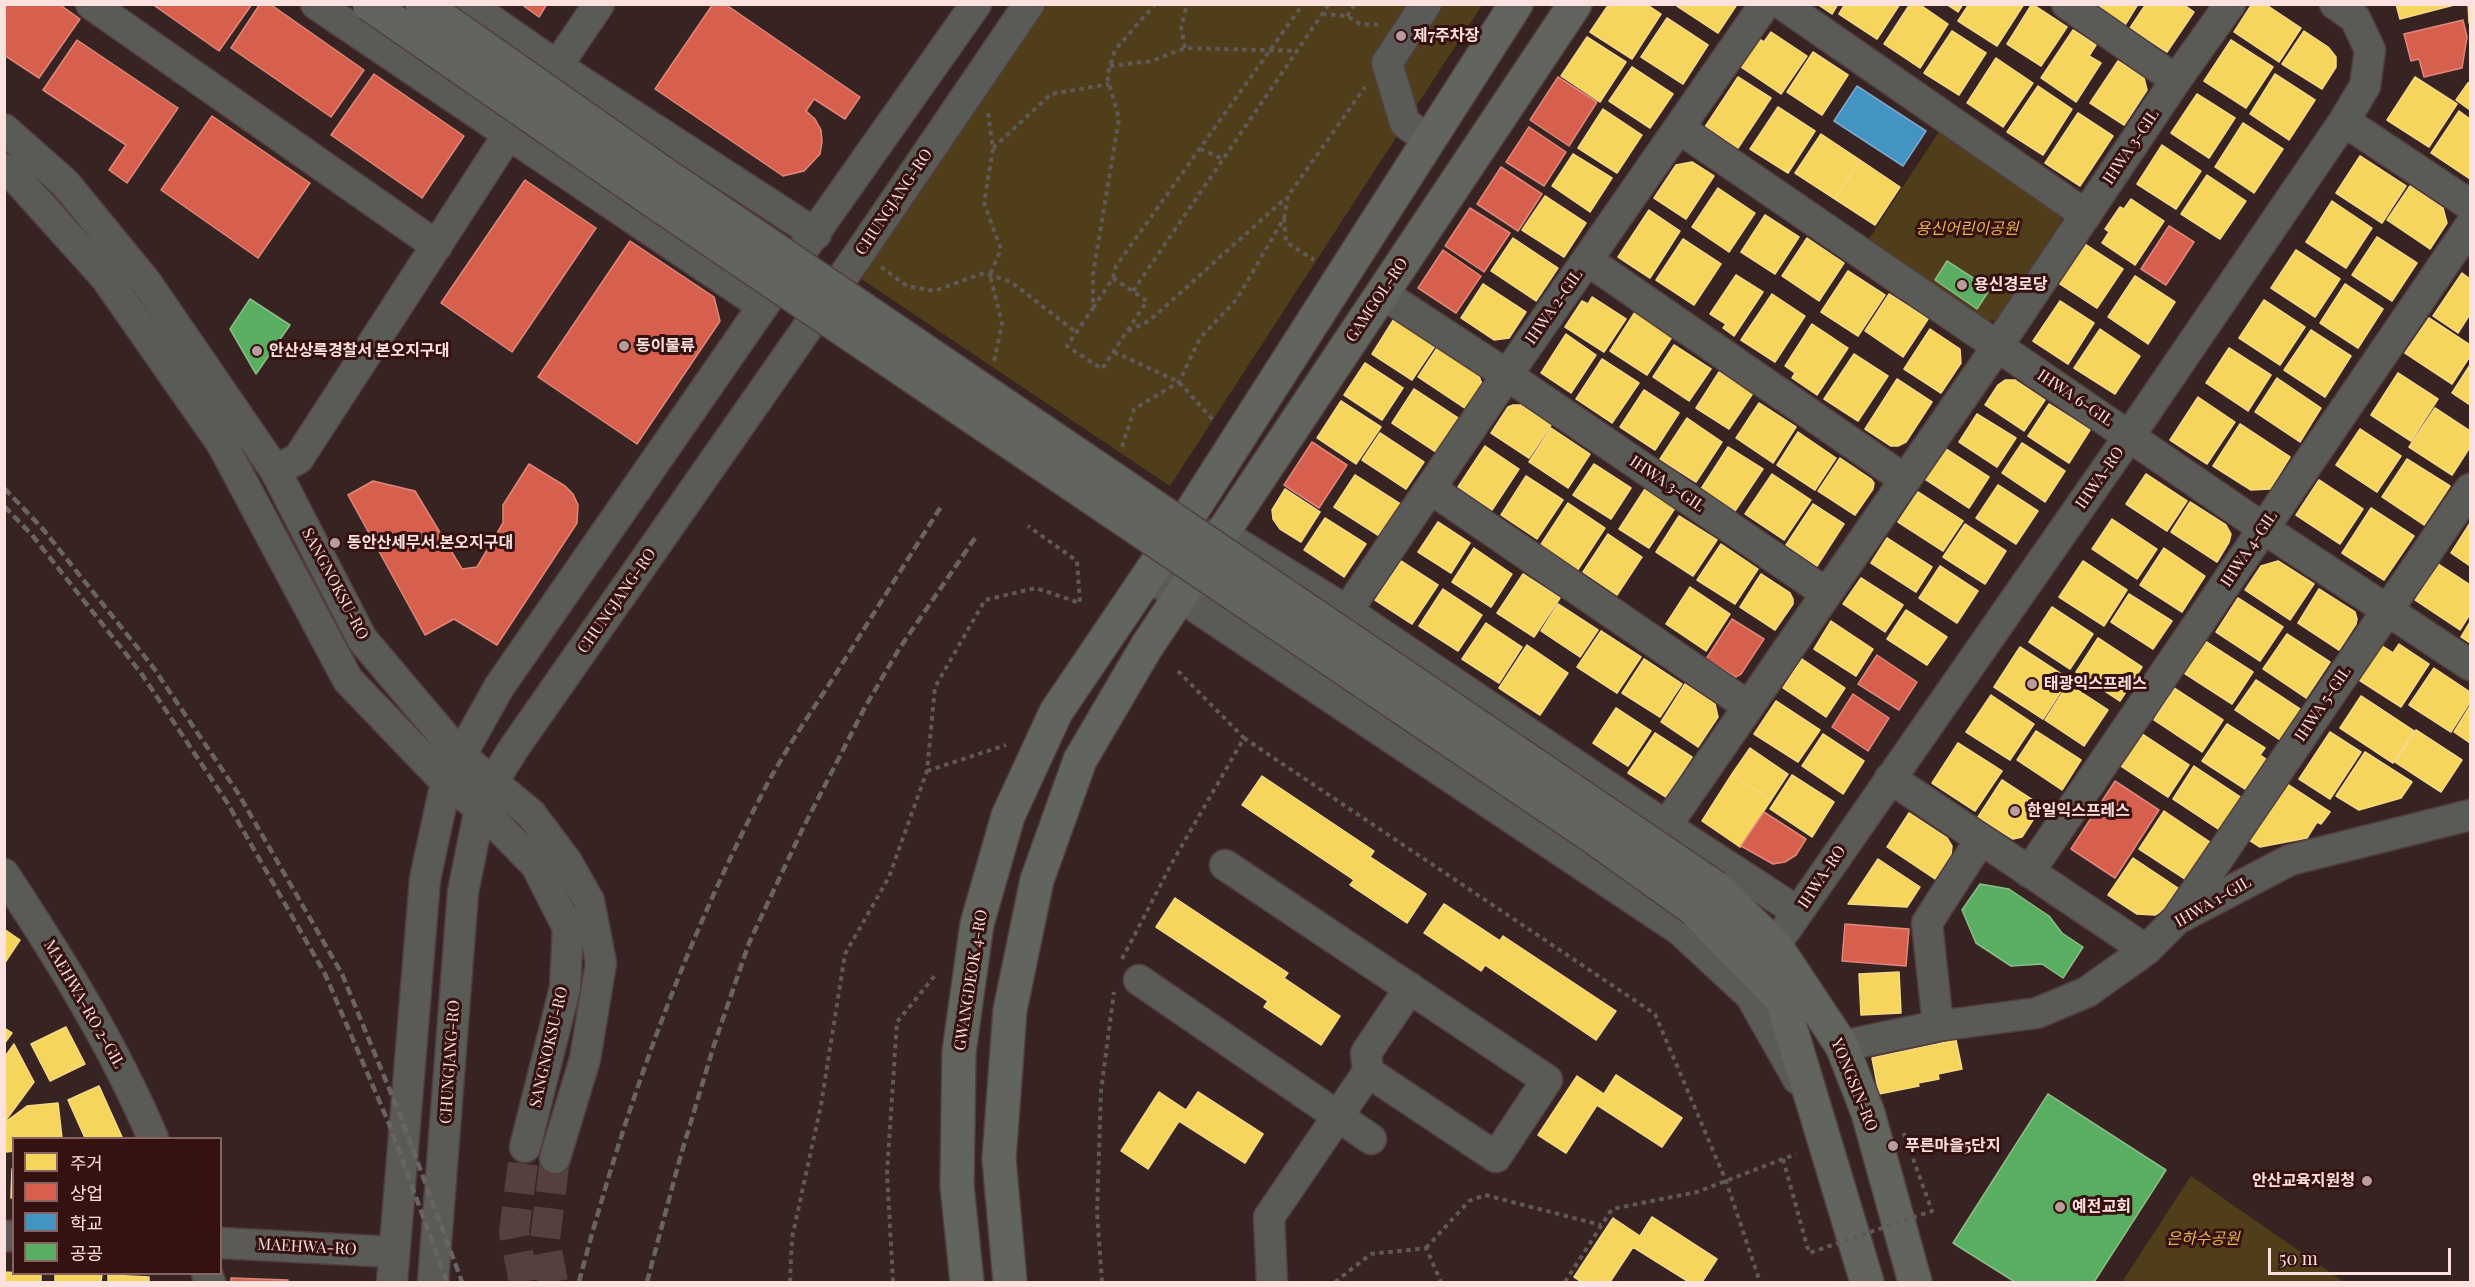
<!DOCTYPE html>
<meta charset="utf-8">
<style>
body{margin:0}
#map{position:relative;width:2475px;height:1287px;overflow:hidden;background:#372322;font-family:"Playfair Display","Noto Sans KR",serif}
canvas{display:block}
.frame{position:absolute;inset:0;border:6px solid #fce1df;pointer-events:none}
.legend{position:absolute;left:12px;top:1137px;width:210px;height:138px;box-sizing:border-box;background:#351110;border:2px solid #856463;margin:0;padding:8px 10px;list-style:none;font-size:18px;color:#fce1df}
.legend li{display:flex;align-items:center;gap:12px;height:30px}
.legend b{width:30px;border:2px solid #856463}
.scale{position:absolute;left:2268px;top:1248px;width:183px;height:27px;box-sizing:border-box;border:3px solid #fce1df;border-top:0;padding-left:8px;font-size:18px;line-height:21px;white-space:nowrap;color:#fce1df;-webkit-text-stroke:4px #351110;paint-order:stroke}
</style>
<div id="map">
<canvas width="2475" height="1287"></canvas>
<div class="frame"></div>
<ul class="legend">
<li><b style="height:16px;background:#f6d55c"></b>주거</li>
<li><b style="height:16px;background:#d6604d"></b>상업</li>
<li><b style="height:16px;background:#4393c3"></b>학교</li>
<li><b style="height:16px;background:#5aae61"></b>공공</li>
</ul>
<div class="scale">50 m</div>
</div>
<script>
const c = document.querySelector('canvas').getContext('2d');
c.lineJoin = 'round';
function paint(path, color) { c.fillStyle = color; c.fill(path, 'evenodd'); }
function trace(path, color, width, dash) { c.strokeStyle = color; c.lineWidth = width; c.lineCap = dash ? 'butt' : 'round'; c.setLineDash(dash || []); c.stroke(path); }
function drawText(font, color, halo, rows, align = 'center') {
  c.font = font + ' "Playfair Display","Noto Sans KR",serif'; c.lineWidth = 6; c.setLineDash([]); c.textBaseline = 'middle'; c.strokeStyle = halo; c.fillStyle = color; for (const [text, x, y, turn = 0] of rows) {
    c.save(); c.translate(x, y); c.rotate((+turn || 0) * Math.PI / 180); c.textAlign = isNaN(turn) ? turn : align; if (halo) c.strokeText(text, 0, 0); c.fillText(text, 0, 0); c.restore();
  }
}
const green = new Path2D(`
 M1047 5H1482L1170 486 857 276Z
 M1940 130 2059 208 2062 220 1996 320 1984 322 1865 245Z
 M2191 1176 2344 1282H2122Z`);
const homes = new Path2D(`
 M1609 4H1646L1661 14 1632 59 1590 32Z
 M1678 4H1736V6L1718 33 1677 6Z
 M1817 4H1838L1832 14Z
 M1845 4H1900L1877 39 1839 14Z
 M1910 4H1919L1948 24 1920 68 1884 44Z
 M1946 4H1963L1958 12Z
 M1969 4H2024L1997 46 1958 21Z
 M2032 4 2067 27 2041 66 2007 44Z
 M2094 4H2138L2125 25Z
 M2146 4H2183L2194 12 2167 52 2130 28Z
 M2252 4H2265L2301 28 2279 62 2234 32Z
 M2396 4H2458L2400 19Z
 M2468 4H2470V23H2469Z
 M1667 18 1708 45 1683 84 1641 57Z
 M2073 30 2096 45 2089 56 2101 63 2076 102 2041 78Z
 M1952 31 1986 53 1959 95 1924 73Z
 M2304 31 2328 47 2336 57V67L2322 89 2282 64Z
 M1771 32 1807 56 1781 94 1741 67 1759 39 1764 42Z
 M1587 37 1626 62 1600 102 1561 76Z
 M2231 40 2273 67 2246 108 2204 81Z
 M1813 52 1848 75 1822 115 1787 92Z
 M1996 58 2033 83 2003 127 1967 103Z
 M2118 61 2144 78 2147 90 2124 125 2090 103Z
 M1632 67 1673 94 1650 128 1609 101Z
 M2275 74 2315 100 2289 140 2250 114Z
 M1738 77 1771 98 1738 148 1705 127Z
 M2415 77 2457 104 2429 147 2387 120Z
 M2470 82V110L2456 100 2468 83Z
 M2038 86 2072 109 2043 155 2007 132Z
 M2197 94 2235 118 2209 158 2171 133Z
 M1778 107 1815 131 1788 173 1750 149Z
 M1603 109 1642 135 1617 173 1578 148Z
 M2459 111 2470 119V179L2431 153Z
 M2078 113 2113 136 2080 186 2045 163Z
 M2243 123 2283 149 2254 193 2215 167Z
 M1821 134 1860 160 1835 199 1795 173Z
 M2162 145 2201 171 2176 209 2137 184Z
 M1573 154 1612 178 1590 212 1552 186Z
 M2360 156 2406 186 2382 223 2336 193Z
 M1860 160 1900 187 1875 225 1835 199Z
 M1692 162 1714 176 1686 219 1654 198 1676 165Z
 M2207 175 2246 201 2220 239 2181 214Z
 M2410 186 2443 208 2447 223 2430 249 2387 220Z
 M1718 188 1755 213 1729 252 1692 227Z
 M1545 196 1586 223 1564 257 1522 230Z
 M2131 199 2164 221 2135 265 2102 243 2109 232 2105 229 2120 207 2124 209Z
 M2332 201 2372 228 2346 268 2306 242Z
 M1649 210 1680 231 1650 278 1618 257Z
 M1765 215 1799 237 1775 274 1741 252Z
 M2377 237 2417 263 2392 301 2352 275Z
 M1513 238 1558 268 1536 301 1491 271Z
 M1807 238 1844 263 1819 301 1782 276Z
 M1683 239 1721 264 1694 305 1656 280Z
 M2080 241 2123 269 2097 308 2054 280Z
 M2296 250 2340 279 2315 317 2271 288Z
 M1848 271 1885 295 1858 336 1821 312Z
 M2462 273 2470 279V314L2458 333 2433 316Z
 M1736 275 1763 292 1734 336 1723 328 1726 324 1710 314Z
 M2135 276 2175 302 2148 344 2108 317Z
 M1483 284 1526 312 1509 338 1494 340 1461 318Z
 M2345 284 2383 309 2358 348 2320 323Z
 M1772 294 1805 316 1775 362 1741 340Z
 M1889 294 1928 319 1903 357 1865 331Z
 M1592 297 1626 319 1604 352 1565 327 1582 301 1588 304Z
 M2264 300 2305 327 2280 365 2239 338Z
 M2060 301 2094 323 2068 364 2033 341Z
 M1635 312 1672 337 1647 375 1610 351Z
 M2429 318 2470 345V356L2452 384 2405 353Z
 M1394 319 1435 346 1412 380 1372 354Z
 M1812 324 1848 348 1817 395 1792 378 1795 373 1785 366Z
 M1930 329 1960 349 1961 363 1941 393 1904 369Z
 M2100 329 2140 356 2115 394 2074 368Z
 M2311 330 2351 356 2325 397 2284 370Z
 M1566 334 1596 355 1571 393 1541 373Z
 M1439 345 1477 371 1482 384 1466 409 1418 377Z
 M1674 345 1711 369 1689 401 1653 377Z
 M2229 348 2271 375 2248 411 2206 383Z
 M1854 354 1888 376 1858 421 1824 399Z
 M1602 359 1639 383 1612 423 1576 399Z
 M1365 363 1403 388 1382 420 1344 395Z
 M2470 365V405L2452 393Z
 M1719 372 1753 393 1729 429 1696 408Z
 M2398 373 2438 399 2411 441 2371 415Z
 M2277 378 2321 408 2300 442 2255 412Z
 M1897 379 1932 402 1906 442 1898 446H1891L1865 429Z
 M2005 380H2015L2045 400 2024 431 1985 405 1998 385Z
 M1414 389 1458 418 1436 452 1392 423Z
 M1644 390 1679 413 1655 450 1620 427Z
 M2198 397 2235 422 2207 464 2170 440Z
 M1341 401 1381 427 1356 464 1317 438Z
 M1759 403 1796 427 1773 463 1736 438Z
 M2049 404 2090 430 2069 463 2028 436Z
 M1513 405H1521L1551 425 1529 458 1491 433 1508 407Z
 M2435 408 2470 431V447L2452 475 2409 447Z
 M1977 414 2016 438 1997 467 1959 442Z
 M1687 418 1722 442 1696 482 1660 459Z
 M2240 424 2290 457 2270 489 2251 490 2213 466Z
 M1551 428 1590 454 1568 488 1529 462Z
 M2360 429 2401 456 2377 492 2336 465Z
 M1798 432 1836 458 1815 490 1777 465Z
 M1380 433 1424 462 1406 489 1362 460Z
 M2022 443 2065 471 2045 502 2002 473Z
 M1485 446 1519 469 1492 510 1458 487Z
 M1728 447 1763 469 1735 511 1701 489Z
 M1946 449 1989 477 1969 508 1925 479Z
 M1840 458 1871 479 1874 483 1873 489 1855 515 1818 491Z
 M2407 459 2450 486 2424 525 2382 497Z
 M1594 464 1631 488 1611 519 1573 495Z
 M1772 474 1811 500 1784 540 1745 514Z
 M2146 474 2187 501 2167 531 2126 504Z
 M1355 475 1402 505 1381 537 1334 507Z
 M1526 476 1563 500 1537 539 1501 515Z
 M2319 480 2363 509 2340 544 2296 515Z
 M1998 485 2038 511 2016 544 1976 518Z
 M1285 489 1320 512 1301 542 1280 529 1273 519 1272 510Z
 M1645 489 1675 508 1649 548 1619 529Z
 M1918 492 1963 521 1943 551 1898 522Z
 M2190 502 2226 525 2231 534 2229 542 2217 562 2171 532Z
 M1568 503 1605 528 1577 571 1540 546Z
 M1813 504 1844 524 1817 566 1786 545Z
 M2371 508 2414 536 2384 580 2342 553Z
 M1679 516 1717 540 1693 576 1656 552Z
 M1325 518 1366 544 1344 577 1304 550Z
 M2112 519 2157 549 2137 579 2092 549Z
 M1438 522 1470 543 1451 573 1418 552Z
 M2470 523V566L2451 553Z
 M1965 524 2006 551 1985 584 1943 557Z
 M1608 534 1642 557 1617 595 1583 572Z
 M1887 538 1932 567 1916 592 1871 563Z
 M1721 544 1758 569 1735 604 1697 580Z
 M1474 548 1512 574 1491 607 1452 582Z
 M2164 548 2205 576 2182 612 2140 585Z
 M1401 561 1438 585 1412 624 1375 600Z
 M2083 561 2127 590 2104 626 2059 597Z
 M2278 561 2314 584 2290 620 2245 590 2261 566Z
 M2438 564 2470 585V614L2460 630 2415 600Z
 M1940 566 1978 591 1957 623 1919 598Z
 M1523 574 1560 598 1534 637 1497 613Z
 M1761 574 1790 593 1793 599V604L1775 630 1740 607Z
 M1861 578 1903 605 1885 632 1843 604Z
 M1690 587 1730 614 1706 651 1666 624Z
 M1443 589 1482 615 1458 651 1419 626Z
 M2319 589 2355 612 2357 619 2356 624 2339 650 2298 623Z
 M2129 594 2172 621 2153 649 2111 622Z
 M2238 598 2283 627 2260 661 2216 632Z
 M1558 604 1598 630 1580 657 1541 631Z
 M2052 607 2093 634 2070 669 2029 642Z
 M1906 610 1947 637 1927 665 1887 639Z
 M1831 621 1873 649 1856 676 1814 649Z
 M2470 622V643L2461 637Z
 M1486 623 1522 647 1499 683 1462 659Z
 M1601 631 1641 657 1617 693 1577 667Z
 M2287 634 2330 662 2306 698 2263 669Z
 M2098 638 2142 667 2120 701 2076 672Z
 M2205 641 2253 672 2232 704 2184 673Z
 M2399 644 2429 664 2401 707 2359 680 2382 646 2393 653Z
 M1527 645 1568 673 1540 715 1499 688Z
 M2020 647 2069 679 2043 719 1994 687Z
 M1644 659 1682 684 1660 717 1622 693Z
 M1802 659 1845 688 1826 717 1783 688Z
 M2434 668 2470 692V702L2451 732 2409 705Z
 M2256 680 2300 709 2280 740 2235 710Z
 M1685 684 1715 704 1718 717 1698 747 1661 722Z
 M2068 684 2108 710 2084 746 2045 720Z
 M2174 688 2223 720 2202 752 2154 720Z
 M1991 695 2034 724 2010 760 1966 732Z
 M2361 696 2414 731 2393 763 2340 728Z
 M1776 701 1820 730 1798 762 1754 734Z
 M2470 706V743L2454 732Z
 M1616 708 1651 731 1628 766 1593 743Z
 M2227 724 2265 748 2260 755 2266 759 2245 789 2202 761Z
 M2416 730 2462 760 2441 792 2395 762Z
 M2036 731 2081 760 2062 790 2017 760Z
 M2330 732 2361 752 2330 799 2299 779Z
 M1655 733 1692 757 1666 797 1628 773Z
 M1823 734 1864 761 1843 794 1802 766Z
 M2142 734 2189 765 2168 797 2121 766Z
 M1958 743 2002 771 1975 811 1932 783Z
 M1750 748 1788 774 1771 800 1732 774Z
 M2365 752 2412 782 2401 798 2359 810 2336 796Z
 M2194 766 2242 798 2220 830 2173 799Z
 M1732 774 1771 800 1740 847 1702 821Z
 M1792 775 1834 802 1812 837 1770 809Z
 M1262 776 1374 851 1370 857 1426 894 1407 923 1350 885 1354 880 1242 805Z
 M2002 780 2042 806 2022 837 2013 839 1978 817Z
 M2287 784 2330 812 2321 824 2317 822 2307 838 2260 847 2249 840Z
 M2164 811 2210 842 2185 879 2139 849Z
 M1909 813 1947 838 1952 846 1951 855 1935 879 1887 847Z
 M2133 858 2178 888 2163 910 2155 915 2137 914 2108 895Z
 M1878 859 1920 887 1907 907 1848 904Z
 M1175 898 1288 973 1284 978 1340 1016 1321 1045 1264 1007 1268 1001 1156 927Z
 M1444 904 1500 941 1503 936 1616 1011 1596 1040 1485 965 1481 971 1424 933Z
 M4 929 20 940 4 964Z
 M1899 972 1901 1013 1861 1015 1859 974Z
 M66 1027 85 1064 50 1081 31 1044Z
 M4 1028 12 1033 4 1044Z
 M1956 1040 1962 1069 1938 1074 1939 1079 1918 1083 1919 1086 1879 1094 1872 1058Z
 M14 1044 34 1082 6 1120 4 1058Z
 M1616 1075 1682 1118 1662 1147 1597 1105 1566 1153 1538 1135 1577 1076 1604 1094Z
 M99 1086 122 1137 119 1138H85L68 1100Z
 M1159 1092 1186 1110 1198 1092 1263 1134 1245 1163 1179 1121 1148 1169 1121 1151Z
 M58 1103 62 1138H14V1151L6 1152 4 1123 27 1106Z
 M14 1168V1198H11L12 1169Z
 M1652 1217 1717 1259 1702 1282H1689L1633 1247 1610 1282H1582L1574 1277 1613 1218 1640 1236Z
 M4 1272 41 1274V1282H4Z
 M55 1274H102L101 1282H55Z
 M108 1275 149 1277V1282H108Z`);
const shops = new Path2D(`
 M4 4H59L80 19 39 78 4 55Z
 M152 4H252L219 51Z
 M260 4H270L364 70 331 117 231 48Z
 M521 4H547L539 17Z
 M713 4H725L860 97 845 119 814 99 806 111 815 119 821 130 822 142 820 154 804 171 783 176 655 89Z
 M2463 20 2467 37 2462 68 2424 77 2419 59 2411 61 2404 34Z
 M77 40 178 108 127 183 109 170 126 145 43 90Z
 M374 74 464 136 422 198 331 135Z
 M1558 77 1597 102 1569 146 1530 120Z
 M212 116 310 183 258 258 161 190Z
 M1529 127 1566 152 1544 186 1506 162Z
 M1501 167 1542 194 1518 231 1477 204Z
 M525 180 596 228 512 352 441 303Z
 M1470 208 1510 233 1484 272 1445 246Z
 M2169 226 2194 242 2166 285 2141 269Z
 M630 241 714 297 720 321 637 444 538 377Z
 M1443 250 1481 276 1456 313 1418 288Z
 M1312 442 1347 465 1319 508 1284 485Z
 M529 464 565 486 573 494 578 505 577 523 497 645 454 619 425 635 348 495 373 481 415 491 462 569 477 567 503 523V505Z
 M1732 619 1764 639 1741 674 1736 677 1706 659Z
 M1877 655 1917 682 1899 710 1858 684Z
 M1853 694 1889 718 1868 751 1832 727Z
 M2115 781 2159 810 2115 878 2071 849Z
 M1764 812 1806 839 1796 855 1785 862 1773 864 1741 846Z
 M1845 924 1909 929 1906 966 1842 961Z
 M231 1278 288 1280 287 1282H231Z`);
const schools = new Path2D(`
 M1857 86 1926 131 1903 166 1834 121Z`);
const public = new Path2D(`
 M1947 261 1990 289 1977 309 1935 280Z
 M250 299 290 325 256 374 230 329Z
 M1980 884 2009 889 2049 916 2062 933 2083 947 2063 978 2042 964 2011 966 1976 943 1962 910Z
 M2048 1094 2166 1170 2094 1282H2015L1953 1243Z`);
const minorTunnel = new Path2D(`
 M524 1282 514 1232 525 1147
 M553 1282 545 1240 555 1158`);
const path = new Path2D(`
 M1322 14 1347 16 1360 24 1382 25
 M1347 16 1355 4
 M1185 48 1181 27 1187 4
 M1110 66 1152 61 1185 48 1297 51
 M988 113 993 149 984 203 1001 249 990 275 1002 323 994 362
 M993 148 1051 94 1109 84
 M1200 149 1223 159
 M1284 218 1286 242 1314 260
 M881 267 907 286 934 291 984 273 1011 282 1077 333
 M1113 278 1116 266 1303 4
 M1133 291 1329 4
 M1093 308 1113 278 1147 301 1102 369 1067 346 1093 308V274L1119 119 1107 76 1115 50 1155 4
 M1128 331 1149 321 1287 197
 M1114 352 1179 382 1213 420
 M1122 447 1134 409 1179 382 1200 338 1237 299 1284 218 1288 196 1365 87
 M1244 738 1655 1014 1726 1181 1760 1282
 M927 771 1006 745
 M1122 959 1173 861 1244 738 1175 668
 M1426 1248 1469 1201 1485 1195 1601 1225
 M790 1282 792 1238 821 1105 845 954 889 877 927 771 935 687 985 600 1036 588 1080 603 1077 561 1028 526
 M893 1282 887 1173 897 1022 937 973
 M1102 1282 1097 1213 1101 1091 1114 992
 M1335 1282 1371 1254 1426 1248 1441 1282
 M1565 1282 1612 1209 1697 1192 1796 1154`);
const minor = new Path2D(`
 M91 4 437 246
 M316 4 763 306
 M468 4 557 66 816 234
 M1426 4 1387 63 1405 123 1429 140
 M1782 4 2086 215
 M2067 4 2176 80
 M557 66 599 4
 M2344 121 2470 205
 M4 129 65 183 146 282 275 470 362 639 460 755 531 814 567 862 589 901 601 963 585 1059 555 1158
 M1680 129 2263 528 2470 665
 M4 169 16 178 106 278 222 444 348 680 446 782 480 808 536 865 568 928 565 988 525 1147
 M1587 260 1904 479
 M1382 293 1507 375 1826 593
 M275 470 298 459 508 135
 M1431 489 1748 706
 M1219 532 1347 611 1666 826 1798 912
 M1149 576 1680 930 1751 996 1798 1079
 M1347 611 1507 375 1765 4
 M1890 778 2146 950
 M1666 826 1997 347 2176 80 2230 4
 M1225 865 1547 1080 1496 1157 1368 1072
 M2029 872 2470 226
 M4 874C60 959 113 1044 153 1138
 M2179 916 2470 489
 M1775 945 2130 435 2344 121 2365 86 2370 50 2355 18 2335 4
 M1139 980 1371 1139
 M1938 1026 1927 923 1981 839
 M1842 1046 1938 1026 2037 1013 2087 992 2146 950 2177 919 2290 860 2470 815
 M4 1236H14
 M220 1243 394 1252
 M207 1274 210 1282
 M392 1282 425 879 446 782 499 687 763 306 976 4
 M433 1282 463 892 480 808 492 783 514 748 861 251 1029 4
 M1272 1282 1269 1217 1368 1072 1366 1053 1410 988`);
const major = new Path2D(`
 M1716 888 1775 945 1842 1046 1868 1113 1915 1282
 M1694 909 1782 1000 1867 1282
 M967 1282 957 1186 959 1052 977 924 1008 816 1056 712 1190 514 1516 4
 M1010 1282 999 1159 1010 1010 1037 880 1080 760 1147 646 1575 4`);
const rail = new Path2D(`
 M4 488 42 528 153 667 238 793 342 974 402 1120 462 1282
 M4 506 32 535 141 673 228 804 325 974 390 1126 447 1282
 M579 1282C623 1114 682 949 762 794 781 757 805 721 828 686 866 626 904 565 942 505
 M647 1282 680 1158 714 1045 749 943 802 830 864 709 899 649 975 538`);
const pathBridge = new Path2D(`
 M1783 1159 1809 1253 1932 1211 1903 1131`);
const majorBridge = new Path2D(`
 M369 4 649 198 1592 836 1694 909
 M422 4 667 176 1716 888`);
const markers = [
 [1401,36,6,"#b79e9d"],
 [1962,285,6,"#b79e9d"],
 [624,346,6,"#b79e9d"],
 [257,351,6,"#b79e9d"],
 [335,543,6,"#b79e9d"],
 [2032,684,6,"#b79e9d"],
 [2015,811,6,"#b79e9d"],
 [1893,1146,6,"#b79e9d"],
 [2367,1181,6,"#b79e9d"],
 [2060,1207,6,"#b79e9d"]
];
const poiNames = [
 ["제7주차장",1413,36],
 ["용신경로당",1974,285],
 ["동이물류",636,346],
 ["안산상록경찰서 본오지구대",269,351],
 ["동안산세무서.본오지구대",347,543],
 ["태광익스프레스",2044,684],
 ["한일익스프레스",2027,811],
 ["푸른마을5단지",1905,1146],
 ["안산교육지원청",2355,1181,"right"],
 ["예전교회",2072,1207]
];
const streetNames = [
 ["IHWA 3-GIL",2131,147,-56],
 ["CHUNGJANG-RO",894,202,-56],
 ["GAMGOL-RO",1377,300,-56],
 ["IHWA 2-GIL",1554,307,-55],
 ["IHWA 6-GIL",2075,398,34],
 ["IHWA-RO",2100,478,-55],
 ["IHWA 3-GIL",1667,484,34],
 ["IHWA 4-GIL",2249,549,-56],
 ["SANGNOKSU-RO",335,584,62],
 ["CHUNGJANG-RO",617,601,-55],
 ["IHWA 5-GIL",2323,704,-56],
 ["IHWA-RO",1822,877,-56],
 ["IHWA 1-GIL",2213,902,-30],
 ["GWANGDEOK 4-RO",971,980,-81],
 ["MAEHWA-RO 2-GIL",84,1004,60],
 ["SANGNOKSU-RO",549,1047,-77],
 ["CHUNGJANG-RO",450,1062,-86],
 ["YONGSIN-RO",1854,1085,68],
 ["MAEHWA-RO",307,1247,3]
];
const parkNames = [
 ["용신어린이공원",1967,229],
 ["은하수공원",2203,1239]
];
paint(green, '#503e1b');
paint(homes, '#f6d55c');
trace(homes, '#f8d983', 1.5);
paint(shops, '#d6604d');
trace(shops, '#e18779', 1.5);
paint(schools, '#4393c3');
trace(schools, '#7aaacb', 1.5);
paint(public, '#5aae61');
trace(public, '#8bbd87', 1.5);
trace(minorTunnel, '#55403e', 30, [30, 15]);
trace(minor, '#513f3e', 33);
trace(major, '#513f3e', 36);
trace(path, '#5f5a57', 4, [4.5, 4.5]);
trace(minor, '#5a5a56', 30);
trace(major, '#62645e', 33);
trace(rail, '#686462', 4.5, [9, 4.5]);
trace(majorBridge, '#513f3e', 36, []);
trace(pathBridge, '#5f5a57', 4, [4.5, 4.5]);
trace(majorBridge, '#62645e', 33);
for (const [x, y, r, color] of markers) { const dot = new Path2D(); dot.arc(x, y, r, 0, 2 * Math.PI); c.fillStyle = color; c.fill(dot); trace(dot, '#351110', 2); }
drawText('bold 16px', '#fce1df', '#351110', poiNames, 'left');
drawText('16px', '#fce1df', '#351110', streetNames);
drawText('italic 16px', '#e6b64b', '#351110', parkNames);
</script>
